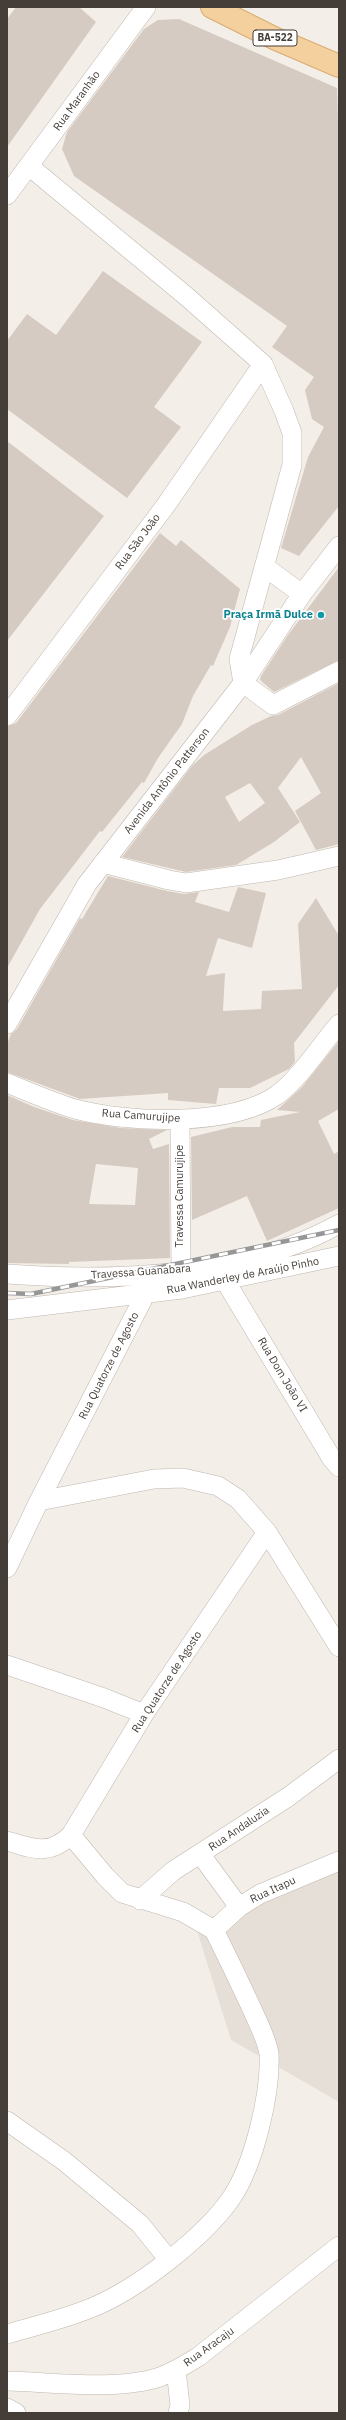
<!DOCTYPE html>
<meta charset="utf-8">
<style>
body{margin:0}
#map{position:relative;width:346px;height:2420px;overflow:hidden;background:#f3eee8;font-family:"IBM Plex Sans",sans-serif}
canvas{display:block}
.frame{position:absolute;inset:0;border:8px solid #453e38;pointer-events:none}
</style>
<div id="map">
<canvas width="346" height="2420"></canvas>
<div class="frame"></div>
</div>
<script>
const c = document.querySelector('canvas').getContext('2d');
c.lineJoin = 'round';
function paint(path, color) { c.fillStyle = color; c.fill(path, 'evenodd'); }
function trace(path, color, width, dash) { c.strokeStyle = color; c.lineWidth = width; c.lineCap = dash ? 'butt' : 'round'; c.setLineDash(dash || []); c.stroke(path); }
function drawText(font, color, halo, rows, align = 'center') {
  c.font = font + ' "IBM Plex Sans",sans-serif'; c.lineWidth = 3.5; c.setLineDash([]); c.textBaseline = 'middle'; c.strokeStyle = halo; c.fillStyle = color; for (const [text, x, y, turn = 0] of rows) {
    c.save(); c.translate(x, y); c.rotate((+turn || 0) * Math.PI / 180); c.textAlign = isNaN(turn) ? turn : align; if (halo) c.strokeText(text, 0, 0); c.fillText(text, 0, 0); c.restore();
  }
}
const residential = new Path2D(`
 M339 1864V2102L231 2040 195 1924Z`);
const building = new Path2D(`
 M16 7H79L96 22 7 147V19Z
 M179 19 337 88 339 156V506L299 556 281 548 308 457 324 427 312 419 305 390 314 377 272 347 287 326 74 176 62 149 67 132 144 29 158 20Z
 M103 271 202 342 154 407 181 427 127 498 7 409V341L27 314 56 335Z
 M7 441 104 516 7 641Z
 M160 533 176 546 181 540 240 589 230 627 213 666 211 665 193 696 182 724 158 758 144 783 142 782 102 832 100 831 40 909 7 968V727L16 723Z
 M339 567V660L274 692 260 680 261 676 288 635Z
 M339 683V844L316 850 295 811 321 793 301 757 278 788 300 822 274 842 246 859 236 865 186 872 122 857 192 766 204 755 252 725 271 716 278 715ZM250 783 265 803 239 822 225 797Z
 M108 876 167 891 184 894 199 892 195 902 229 912 238 887 266 893 252 948 218 938 206 976 225 973 223 1011 261 1009 262 991 302 989 298 924 316 898 339 936V985L294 1043 295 1062 289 1069 250 1088H219L216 1104 168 1100V1093L80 1099 7 1072V1044L11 1034 17 1029 80 918 82 919Z
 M339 1041V1109L318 1121 334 1154 339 1151V1208L267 1241 247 1196 192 1220 191 1137 232 1127H260L261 1120 300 1112 277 1110 302 1087Z
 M7 1095 34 1107 73 1120 121 1128 167 1130 149 1139 153 1149 169 1144 170 1258 69 1262V1264L7 1263ZM96 1164 138 1168 135 1205 89 1204Z`);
const street = new Path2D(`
 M29 166 186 296 263 364 284 411 292 433V465L239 659 243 683
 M7 195 146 7
 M265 567 302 594
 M243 683 273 705 339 671
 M7 716 166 505 263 364
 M103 863 169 880 186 883 278 870 339 856
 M7 1024 87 884 243 683 302 594 339 546
 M7 1083C29 1092 52 1102 75 1109 128 1123 231 1127 277 1095 300 1078 320 1046 339 1024
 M180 1120 181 1272
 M7 1274C115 1282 242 1278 339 1224
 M226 1282 332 1459 339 1467
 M7 1310 182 1289 339 1256
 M39 1501 154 1479 183 1478 218 1486 238 1499 267 1532 339 1647
 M7 1568 39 1501 146 1293
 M7 1665 104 1698 144 1714
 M71 1835 105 1876 122 1893 183 1912 214 1930
 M7 1841C34 1849 49 1856 71 1835L144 1714 267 1532
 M201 1855 239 1907
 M140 1900 173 1871 288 1797 339 1759
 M214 1930 239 1907 260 1894 339 1861
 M7 2121 64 2161 140 2224 169 2260
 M7 2334C35 2326 64 2319 91 2308 136 2290 205 2237 232 2197 254 2164 271 2093 269 2054 267 2039 258 2023 252 2009 240 1983 227 1956 214 1930
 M176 2370 180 2405 178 2413
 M7 2381C52 2382 118 2391 160 2377 173 2372 185 2365 198 2357L339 2246
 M7 2408 16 2413`);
const primary = new Path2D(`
 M212 7 276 39 339 66`);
const rail = new Path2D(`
 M7 1293 31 1294 339 1230`);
const markers = [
 [321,615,4,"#0f9aa8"]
];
const shields = [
 [275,38,44]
];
const shieldNames = [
 ["BA-522",275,38]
];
const streetNames = [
 ["Rua Maranhão",77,101,-54],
 ["Rua São João",138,542,-53],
 ["Avenida Antônio Patterson",167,781,-52],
 ["Rua Camurujipe",141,1116,4],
 ["Travessa Camurujipe",180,1196,-90],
 ["Travessa Guanabara",141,1272,-4],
 ["Rua Wanderley de Araújo Pinho",243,1276,-11],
 ["Rua Quatorze de Agosto",109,1366,-63],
 ["Rua Dom João VI",282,1375,59],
 ["Rua Quatorze de Agosto",167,1682,-57],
 ["Rua Andaluzia",239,1829,-34],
 ["Rua Itapu",273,1890,-25],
 ["Rua Aracaju",209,2347,-36]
];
const cultureNames = [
 ["Praça Irmã Dulce",313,615]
];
paint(residential, '#e6dfd7');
paint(building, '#d6cbc2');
trace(street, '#c0b7af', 20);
trace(primary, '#d9ab70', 24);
trace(street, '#fff', 19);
trace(primary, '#f5d09f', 22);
trace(rail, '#979797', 4.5);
trace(rail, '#fff', 3, [9]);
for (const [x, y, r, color] of markers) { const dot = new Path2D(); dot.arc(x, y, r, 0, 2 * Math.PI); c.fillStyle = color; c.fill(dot); trace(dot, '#fff', 1.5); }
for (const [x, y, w] of shields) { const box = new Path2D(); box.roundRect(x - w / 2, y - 8, w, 16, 3); c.fillStyle = '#fff'; c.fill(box); trace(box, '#453e38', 1); }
drawText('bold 10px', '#453e38', null, shieldNames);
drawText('11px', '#453e38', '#fff', streetNames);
drawText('bold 11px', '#0d838f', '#fff', cultureNames, 'right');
</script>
